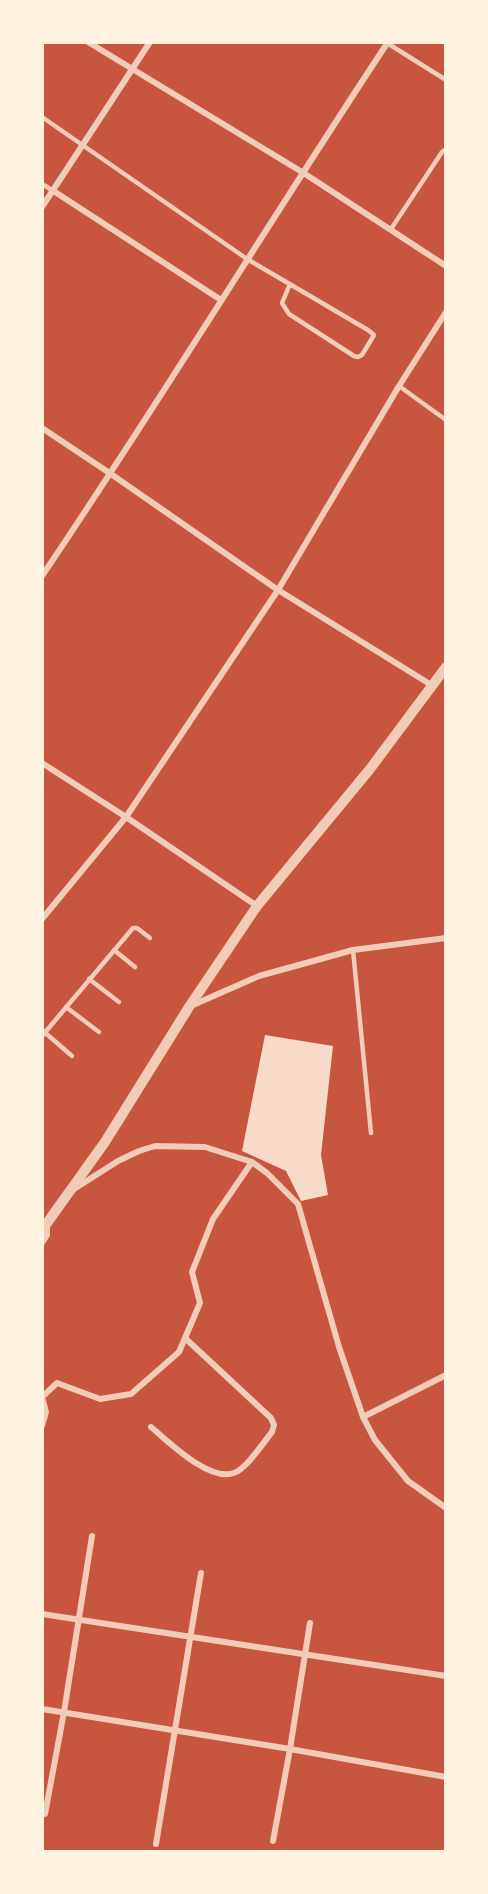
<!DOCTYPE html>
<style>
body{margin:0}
#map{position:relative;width:488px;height:1894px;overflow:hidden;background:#c8553d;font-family:Roboto,sans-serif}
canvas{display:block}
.frame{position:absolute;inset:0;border:44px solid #fff3e0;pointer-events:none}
</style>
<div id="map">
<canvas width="488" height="1894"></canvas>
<div class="frame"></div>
</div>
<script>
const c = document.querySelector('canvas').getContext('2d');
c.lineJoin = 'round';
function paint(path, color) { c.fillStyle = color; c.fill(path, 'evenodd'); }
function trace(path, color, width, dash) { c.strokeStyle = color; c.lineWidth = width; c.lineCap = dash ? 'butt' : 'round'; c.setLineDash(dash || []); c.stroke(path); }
const building = new Path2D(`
 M265 1035 333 1046 321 1155 328 1195 301 1201 286 1171 242 1151Z`);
const service = new Path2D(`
 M387 43 446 80
 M42 117 247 259 368 330 374 335 362 355 358 357 354 356 289 314 282 303 290 284
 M42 184 52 190
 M391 229 442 152 446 149
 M399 386 446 420
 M114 950 135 967
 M353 950 371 1133
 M89 979 119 1002
 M66 1007 99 1032
 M42 1030 72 1056
 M42 1036 133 928H137L150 938`);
const minor = new Path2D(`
 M88 42 302 172 446 266
 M52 190 221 300
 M42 207 150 42
 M42 428 111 474 278 590 433 686
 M42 576C161 400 271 219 388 42
 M42 763 126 817 257 906
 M42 919 126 817 278 590 399 386 446 312
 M193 1005 259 976 353 950 446 938
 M74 1189 118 1161 139 1151 155 1146 205 1147 252 1162 267 1173 298 1204 339 1347 363 1417 375 1440 408 1481 446 1508
 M42 1243 47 1235V1224
 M363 1417 446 1375
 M42 1426 46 1412 42 1397 57 1383 100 1399 131 1394 179 1352 200 1303 192 1272 213 1219 252 1162
 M151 1427C169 1442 209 1482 234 1473 247 1468 263 1443 272 1432L274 1425 271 1418 185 1338
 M42 1614 446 1676
 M42 1709 290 1749 446 1777
 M45 1814 64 1712 92 1536
 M273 1841 290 1749 310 1623
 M156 1844 201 1573`);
const tertiary = new Path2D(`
 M42 1227 47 1223 105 1142 189 1007 257 906 370 769 446 667`);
paint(building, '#f7dbc8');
trace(service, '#f1ccb7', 4.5);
trace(minor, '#f1ccb7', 6);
trace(tertiary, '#f1ccb7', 10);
</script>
